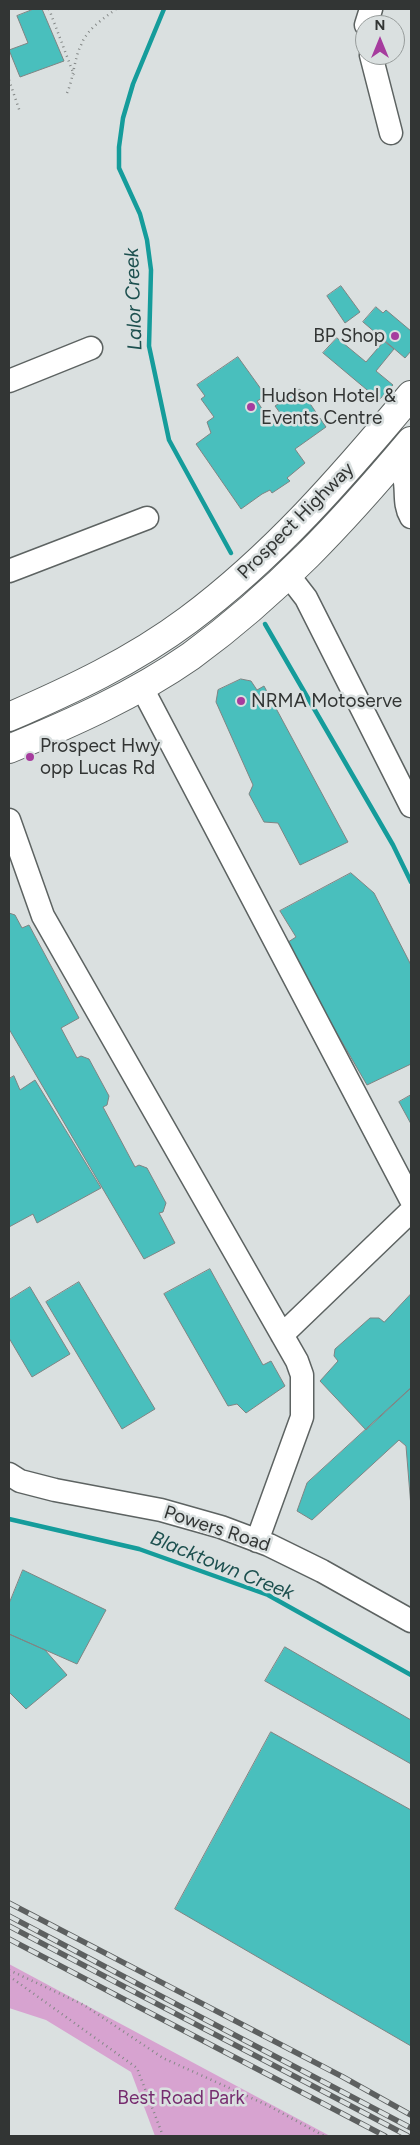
<!DOCTYPE html>
<style>
body{margin:0}
#map{position:relative;width:420px;height:2145px;overflow:hidden;background:#dae0e0;font-family:Figtree,sans-serif}
canvas{display:block}
.frame{position:absolute;inset:0;border:10px solid #323534;pointer-events:none}
.north{position:absolute;left:355px;top:15px;width:50px;height:50px;box-sizing:border-box;background:#dae0e0;border:1px solid #979c9b;border-radius:50%;rotate:0deg;font-size:14px;font-weight:700;line-height:20px;text-align:center;color:#323534}
.north::after{content:'';display:block;margin:auto;width:18px;height:22px;background:#a63c9e;clip-path:polygon(50% 0,100% 100%,50% 72%,0 100%)}
</style>
<div id="map">
<canvas width="420" height="2145"></canvas>
<div class="frame"></div>
<div class="north">N</div>
</div>
<script>
const c = document.querySelector('canvas').getContext('2d');
c.lineJoin = 'round';
function paint(path, color) { c.fillStyle = color; c.fill(path, 'evenodd'); }
function trace(path, color, width, dash) { c.strokeStyle = color; c.lineWidth = width; c.lineCap = dash ? 'butt' : 'round'; c.setLineDash(dash || []); c.stroke(path); }
function drawText(font, color, halo, rows, align = 'center') {
  c.font = font + ' Figtree,sans-serif'; c.lineWidth = 5; c.setLineDash([]); c.textBaseline = 'middle'; c.strokeStyle = halo; c.fillStyle = color; for (const [text, x, y, turn = 0] of rows) {
    c.save(); c.translate(x, y); c.rotate((+turn || 0) * Math.PI / 180); c.textAlign = isNaN(turn) ? turn : align; if (halo) c.strokeText(text, 0, 0); c.fillText(text, 0, 0); c.restore();
  }
}
const green = new Path2D(`
 M9 1964 330 2136H155L131 2072 46 2020 9 2008Z`);
const stream = new Path2D(`
 M164 9 133 84 123 118 119 147V168L140 214 147 240 151 270 149 346 169 440 231 553
 M265 624 393 845 411 882
 M9 1519 139 1549 268 1595 411 1675`);
const building = new Path2D(`
 M34 9H42L64 61 20 77 9 50 28 43 17 16Z
 M341 286 360 312 345 323 327 296Z
 M376 307 383 313 386 310 411 331V351L405 358 363 322Z
 M337 338 366 362 384 341 394 349 376 371 393 385 379 400 323 353Z
 M238 357 266 396 257 401 272 424 283 417 275 406 300 389 326 427 295 449 305 463 287 478 290 481 272 493 270 490 262 494 241 509 196 444 211 433 207 422 214 417 201 399 205 396 197 385Z
 M241 679 251 681 257 690 264 686 348 842 300 865 278 823 264 822 249 794 253 785 216 702 218 690Z
 M351 873 374 893 411 965V1064L367 1085 285 944 296 937 280 911Z
 M9 913 15 915 22 928 29 925 79 1018 61 1028 77 1058 81 1056 89 1059 109 1096 107 1105 103 1107 135 1167 139 1165 147 1168 166 1203 163 1212 159 1213 175 1243 144 1259 9 1029Z
 M14 1076 20 1090 35 1080 101 1188 37 1223 33 1214 9 1227V1079Z
 M411 1095V1124L399 1102Z
 M210 1269 263 1365 271 1361 285 1386 246 1413 237 1404 228 1406 164 1294Z
 M79 1282 155 1409 122 1429 46 1302Z
 M30 1287 70 1354 32 1377 9 1338V1300Z
 M411 1294V1388L366 1430 320 1381 338 1361 334 1356 335 1349 370 1318H379L384 1322Z
 M411 1388V1507L406 1446 399 1440 312 1520 297 1511 307 1483Z
 M23 1570 106 1610 77 1664 9 1634V1604Z
 M9 1634 45 1650 67 1675 26 1709 9 1692Z
 M285 1647 411 1720V1764L265 1681Z
 M271 1732 411 1810V2046L175 1909Z`);
const path = new Path2D(`
 M49 9 74 75
 M9 80 20 112
 M67 93C74 77 74 59 81 45 87 29 103 19 116 9
 M9 1970 84 2005 163 2058 269 2106 324 2136
 M9 1976 137 2068 163 2136`);
const minor = new Path2D(`
 M366 25 371 9
 M371 55 391 133
 M9 381 91 348
 M395 460C413 481 400 498 411 517
 M9 571 147 518
 M289 576 306 598 411 806
 M141 686 411 1200
 M9 820 43 916 297 1361 302 1375V1417L257 1541
 M282 1335 411 1211
 M9 1474 20 1481 55 1490 161 1510 221 1527 269 1545 322 1571 411 1621`);
const major = new Path2D(`
 M9 717C71 690 133 661 188 620 274 556 343 476 411 395
 M9 749C72 723 135 695 191 656 277 593 343 522 411 441`);
const rail = new Path2D(`
 M9 1903 343 2077 411 2115
 M9 1916 411 2128
 M9 1926 408 2136
 M9 1939 385 2136`);
const markers = [
 [395,336,5,"#a63c9e"],
 [251,407,5,"#a63c9e"],
 [241,701,5,"#a63c9e"],
 [30,757,5,"#a63c9e"]
];
const poiNames = [
 ["BP Shop",385,336,"right"],
 ["Hudson Hotel &",261,396],
 ["Events Centre",261,418],
 ["NRMA Motoserve",251,701],
 ["Prospect Hwy",40,746],
 ["opp Lucas Rd",40,768]
];
const streetNames = [
 ["Prospect Highway",296,521,-45],
 ["Powers Road",217,1529,18]
];
const parkNames = [
 ["Best Road Park",181,2098]
];
const waterNames = [
 ["Lalor Creek",134,299,-92],
 ["Blacktown Creek",222,1566,22]
];
paint(green, '#d7a3d0');
trace(stream, '#159c9b', 4.5);
paint(building, '#49bfbd');
trace(building, '#7e8483', 1);
trace(minor, '#5d6362', 25);
trace(major, '#5d6362', 30);
trace(path, '#848887', 2.5, [1, 4]);
trace(minor, '#fff', 22);
trace(major, '#fff', 28);
trace(rail, '#5d6060', 5.5);
trace(rail, '#dae0e0', 4, [11]);
for (const [x, y, r, color] of markers) { const dot = new Path2D(); dot.arc(x, y, r, 0, 2 * Math.PI); c.fillStyle = color; c.fill(dot); trace(dot, '#dae0e0', 2); }
drawText('19px', '#323534', '#dae0e0', poiNames, 'left');
drawText('19px', '#323534', '#dae0e0', streetNames);
drawText('19px', '#762c6f', '#dae0e0', parkNames);
drawText('italic 20px', '#1d504f', '#dae0e0', waterNames);
</script>
